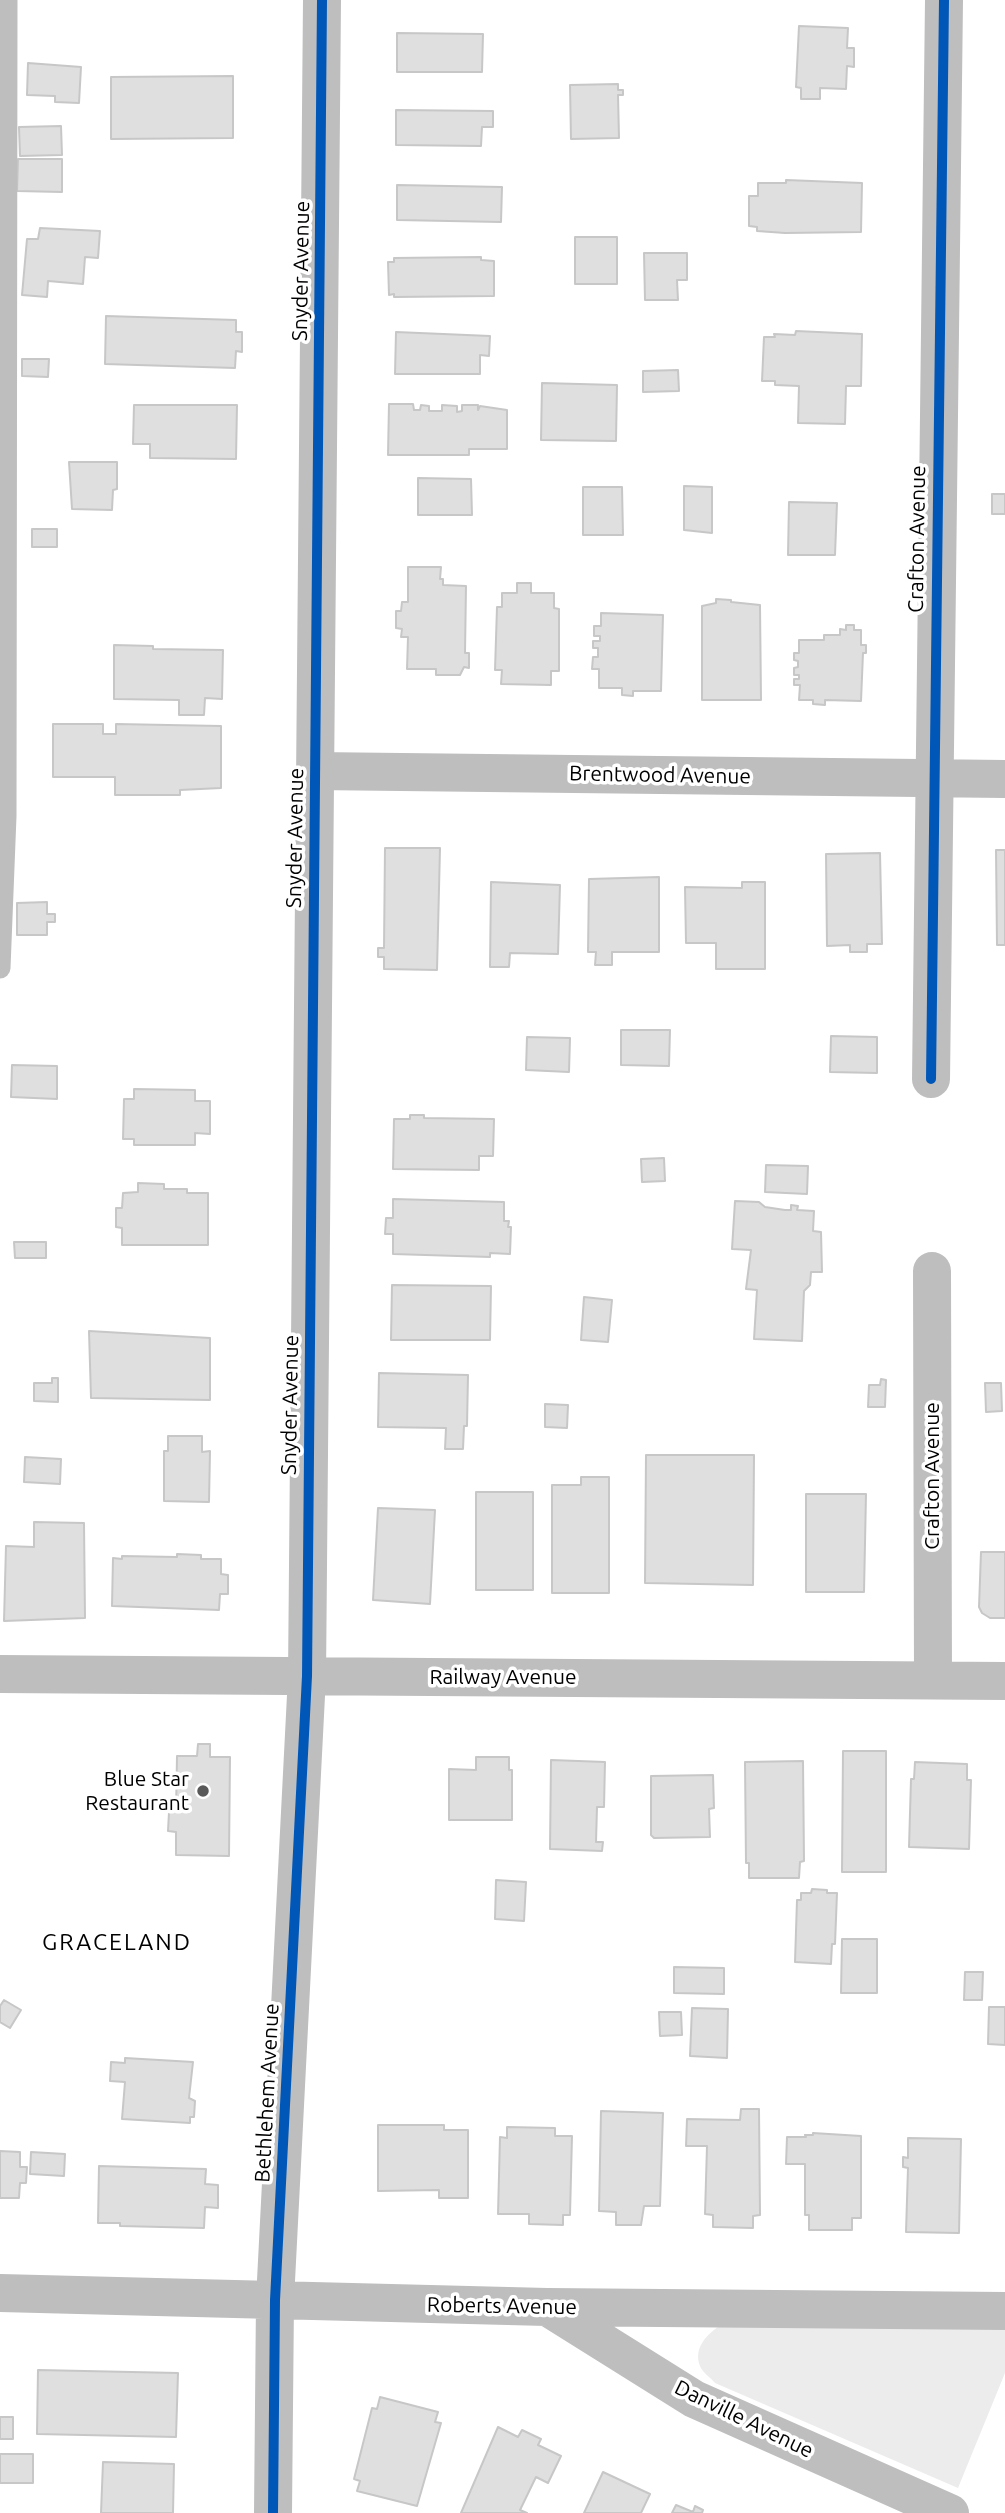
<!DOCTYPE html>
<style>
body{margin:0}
canvas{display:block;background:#fff}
</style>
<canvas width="1005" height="2513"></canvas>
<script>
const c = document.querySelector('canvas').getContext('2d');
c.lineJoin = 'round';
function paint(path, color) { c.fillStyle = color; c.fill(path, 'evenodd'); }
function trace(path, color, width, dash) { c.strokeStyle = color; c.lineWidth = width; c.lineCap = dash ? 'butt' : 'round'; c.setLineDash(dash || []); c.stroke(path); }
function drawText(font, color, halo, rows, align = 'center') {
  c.font = font + ' Ubuntu,sans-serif'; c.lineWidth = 7; c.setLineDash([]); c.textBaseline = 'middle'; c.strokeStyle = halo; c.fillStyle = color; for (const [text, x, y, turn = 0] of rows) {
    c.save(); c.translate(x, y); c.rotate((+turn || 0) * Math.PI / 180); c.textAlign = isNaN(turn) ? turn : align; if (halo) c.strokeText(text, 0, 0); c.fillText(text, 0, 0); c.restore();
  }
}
const green = new Path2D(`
 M721 2325 1005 2328V2373L958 2488 715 2383C711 2378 702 2372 700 2366 693 2348 707 2334 721 2325Z`);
const building = new Path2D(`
 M799 26 848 28 847 48H854V67L847 66 846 89 820 88V99H801V88L796 87Z
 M397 33 483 34 482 72H397Z
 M28 63 81 67 79 103 55 102V96L27 95Z
 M233 76V138L111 139V77Z
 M618 84V90H623V95H618L619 138 571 139 570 85Z
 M396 110 493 111V127H482L481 146 396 145Z
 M61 126 62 155 20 156 19 127Z
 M18 159H62V192L17 191Z
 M786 180 862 183 861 232 785 233 757 231V227L749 226V196H758V183H786Z
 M397 185 502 187 501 222 397 220Z
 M40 228 100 231 98 258 85 257 83 284 48 281 47 297 22 295 27 239H38Z
 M575 237H617V284H575Z
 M644 253H687V280H677L678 300H645Z
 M481 257V260L494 261V296L394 297V294L389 295 388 262H394V258Z
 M106 316 236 320V332H242V352L236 351 235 368 105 364Z
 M796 331 862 334 861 386H846L845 424 798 423 799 386 775 385V381H762L764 337H775L774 334 795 335Z
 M396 332 490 336 489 356 480 355V374H395Z
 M22 359H49L48 377 22 376Z
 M678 370 679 391 643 392V371Z
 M542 383 617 385 616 441 541 440Z
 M389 404H413L414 410H420L421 405 429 406V411H442V405L457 406V412L462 411V405H478V410L480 406 507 410V449H469V455H388Z
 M134 405H237L236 459 150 458V444H133Z
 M69 462H117V489L113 490 112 510 72 509Z
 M418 478 471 479 472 515H418Z
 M684 486 712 487V533L684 530Z
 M583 487H622L623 535H583Z
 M992 494H1005V514H992Z
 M789 502 837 503 835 555H788Z
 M32 529H57V547H32Z
 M408 567H441L440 579H443V585L466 586 465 653H469V668L464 667 460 675H436V669H407L408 637H401L402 629 396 628V611H401L402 602H408Z
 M517 583H531V593H554V608L559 609V671H551V685L501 684 502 670H495L497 607H502V593H517Z
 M716 599 731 600V602L760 605 761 700H702V606L716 603Z
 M601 613 663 615 661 691H633V696L622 695V688H599V669H592L593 657H598V648H593V641H600V636H594V626H601Z
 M846 625H854V630H861V645H866V653H863L861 701 825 700V705L813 704V700H799L800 685H794V679H799V675H794V668L798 667V661L794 660V653H799V640H824V635H840V629L846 630Z
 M114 645 153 646V649L223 650 222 699 205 698 204 715H179V700L114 699Z
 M53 724H103V734H116V724L221 726V788L180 790V795H115V777H53Z
 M385 848H440L437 970 384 969V957H378V948H384Z
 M996 850H1005V945H997Z
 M880 853 882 944H867V952H850V945L827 946 826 854Z
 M659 877V952H612V965H595L596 952H588L589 879Z
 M491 882 560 885 558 954 510 953 509 967H490Z
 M742 882H765V969H716V943H686L685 887 742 888Z
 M47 902V914H55V922H47V935H17V903Z
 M621 1030H670L669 1066 621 1065Z
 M831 1036 877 1037V1073L830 1072Z
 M527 1037 570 1038 569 1072 526 1070Z
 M12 1065 57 1066V1099L11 1097Z
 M134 1089 195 1090V1101H210V1134L195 1133V1145H134V1139H123L124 1099H134Z
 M410 1115H424V1118L494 1119 493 1156H479V1170L393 1169 394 1119H410Z
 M664 1158 665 1181 642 1182 641 1159Z
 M766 1165 808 1166 807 1194 765 1192Z
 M138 1183 164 1184V1189H187V1193H208V1245H122V1228L116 1227V1208H122L123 1193 138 1192Z
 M393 1199 504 1202V1221H509L508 1227H511L510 1254 490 1253V1257L393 1254V1234H385L386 1218H393Z
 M735 1201 759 1202 765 1207 785 1210H791V1205L798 1206 797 1210 814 1211 813 1231 821 1232 822 1272H811L810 1285 804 1291 802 1341 754 1339 757 1290 746 1289 751 1250 732 1249Z
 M14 1242H46V1258H15Z
 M392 1285 491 1286 490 1340H391Z
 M584 1297 612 1300 608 1342 581 1340Z
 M89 1331 210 1338V1400L91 1398Z
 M379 1373 468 1375 467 1426H464L463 1449H445L446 1428 378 1427Z
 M52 1378H58V1402L34 1401V1383H52Z
 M881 1379 886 1380 885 1407H868L869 1385H880Z
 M985 1383H1001L1002 1411 986 1412Z
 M545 1404 568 1405 567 1428 545 1427Z
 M168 1436H202V1452L210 1451 209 1502 164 1501V1451H168Z
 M646 1455H754L753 1585 645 1583Z
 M25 1457 61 1459 60 1484 24 1482Z
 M581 1477H609V1593H552V1485H581Z
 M476 1492H533V1590H476Z
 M806 1494H866L864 1592H806Z
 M378 1508 435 1510 430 1604 373 1600Z
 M34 1522 84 1523 85 1618 4 1621 6 1546 34 1547Z
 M981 1552H1005V1618H990L982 1613 979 1607Z
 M177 1554 201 1555V1559H221V1574L228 1575V1594H220L219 1610 112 1606 113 1558 122 1559V1556L177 1557Z
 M198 1744H210V1757H230L229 1856 176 1855V1832L168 1831 169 1812H176L177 1756H197Z
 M843 1751H886V1872H842Z
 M476 1757H509V1770H512V1820H449V1769L476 1770Z
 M551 1760 605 1762 604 1807H597L596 1842H603L602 1851 550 1849Z
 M803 1761 804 1861 800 1862 799 1878H749V1863H746L745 1762Z
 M915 1762 967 1764V1780H971L969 1849 909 1847 911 1779H914Z
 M713 1775 714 1808 709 1809 710 1837 654 1838 651 1835V1776Z
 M496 1880 526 1882 524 1921 495 1919Z
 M812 1889 827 1890V1893H837L835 1944H832L831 1964 795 1962 797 1900H801V1893H811Z
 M842 1939H877V1993H841Z
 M674 1967 724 1968V1994L674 1993Z
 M965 1972H983L982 2000H964Z
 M4 2000 21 2010 10 2028 0 2022V2006Z
 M989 2007H1005V2045L988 2044Z
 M692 2008 728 2009 727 2058 690 2056Z
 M659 2012H681L682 2035 660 2036Z
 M125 2058 193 2062 189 2098 195 2101 194 2117H190V2123L122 2119 125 2082 110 2081 111 2062 125 2063Z
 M741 2109H759L760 2215 753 2216V2228L713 2227V2215L705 2214 707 2146H686L687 2119 740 2120Z
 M601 2111 663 2113 660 2206H644L641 2225H616V2212L599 2211Z
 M378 2125H444V2130H468V2198H439V2190L378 2191Z
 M507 2127 555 2128V2136H572L570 2215H563V2225L529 2224V2214H498L500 2137 507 2138Z
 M813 2133 861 2136V2218H852V2230H809V2215H805V2164H786L787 2137H806L805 2135H813Z
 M908 2138 961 2139 959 2233 906 2232 908 2168 903 2167V2157L908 2158Z
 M0 2151 20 2152V2167H27L26 2183H20L19 2198H0Z
 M31 2152 65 2154 64 2176 30 2174Z
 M99 2166 206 2169 205 2184 218 2185V2208L205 2207 204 2228 120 2226V2223H98Z
 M38 2370 178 2373 176 2437 37 2434Z
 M380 2397 438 2412 435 2422 441 2423 417 2506 357 2491 360 2481 354 2479 372 2408 377 2409Z
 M0 2417H13V2439H0Z
 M498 2427 518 2437 522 2430 541 2439 538 2445 561 2456 548 2483 536 2477 520 2510 527 2513H461Z
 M0 2454H33V2483H0Z
 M103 2462 174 2464 173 2513H101Z
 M603 2472 650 2494 641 2513H584Z
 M676 2505 693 2512 695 2506 703 2510 702 2513H672Z`);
const service = new Path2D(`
 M0 968 6 816 7 0`);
const minor = new Path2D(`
 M315 771 1005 779
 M931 1079 944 0
 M932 1271 933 1680
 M0 1674 1005 1681
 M0 2293 547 2307 1005 2311
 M547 2307 694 2399 950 2513
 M273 2513 275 2300 307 1676 322 0`);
const cycleway = new Path2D(`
 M931 1079 944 0
 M273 2513 275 2300 307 1676 322 0`);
const markers = [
 [203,1791,7,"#595959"]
];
const streetNames = [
 ["Snyder Avenue",301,271,-89],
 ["Crafton Avenue",917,539,-89],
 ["Brentwood Avenue",660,775,1],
 ["Snyder Avenue",295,838,-89],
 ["Snyder Avenue",290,1405,-89],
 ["Crafton Avenue",932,1476,-90],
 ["Railway Avenue",503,1677],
 ["Bethlehem Avenue",267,2093,-87],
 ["Roberts Avenue",502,2306,1],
 ["Danville Avenue",744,2419,26]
];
const poiNames = [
 ["Blue Star",189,1779],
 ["Restaurant",189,1803]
];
const neighbourhoodNames = [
 ["GRACELAND",117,1942]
];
paint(green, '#ececec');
paint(building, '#dfdfdf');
trace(building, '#c7c7c7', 2);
trace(service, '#bebebe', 21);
trace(minor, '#bebebe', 38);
trace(cycleway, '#0057b8', 10);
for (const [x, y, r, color] of markers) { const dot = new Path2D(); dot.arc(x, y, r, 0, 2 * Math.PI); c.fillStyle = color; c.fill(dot); trace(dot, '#fff', 2.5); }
drawText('21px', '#000', '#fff', streetNames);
drawText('21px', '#000', '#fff', poiNames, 'right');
c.letterSpacing = '2px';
drawText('23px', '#000', '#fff', neighbourhoodNames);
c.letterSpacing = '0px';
</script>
